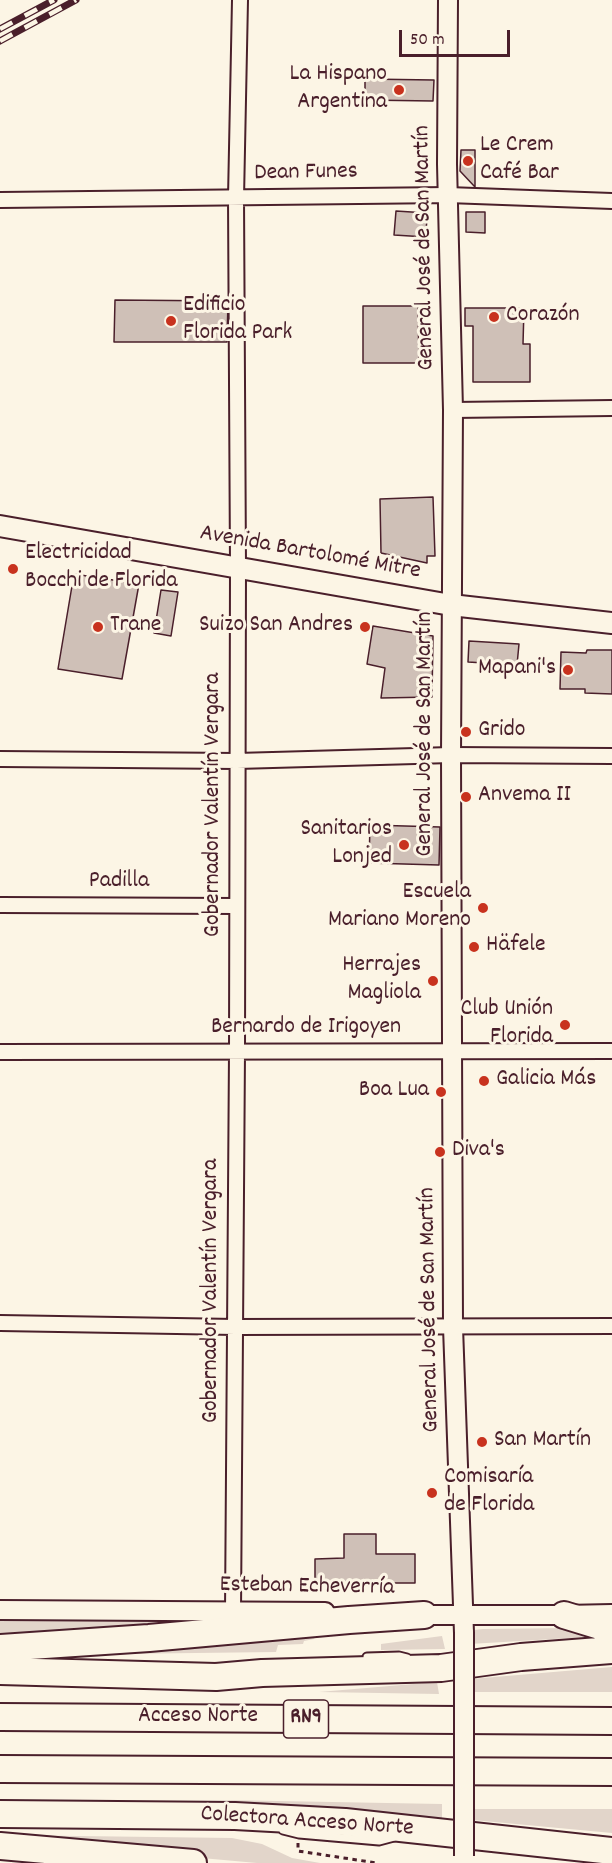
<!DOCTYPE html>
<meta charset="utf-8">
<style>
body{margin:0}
#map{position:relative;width:612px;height:1863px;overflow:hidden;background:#fcf5e5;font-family:Dekko,sans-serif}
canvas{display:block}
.scale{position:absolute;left:399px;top:30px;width:111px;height:27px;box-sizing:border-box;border:3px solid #4a1f2b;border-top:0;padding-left:8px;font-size:18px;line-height:21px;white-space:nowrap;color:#4a1f2b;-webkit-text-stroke:4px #fcf5e5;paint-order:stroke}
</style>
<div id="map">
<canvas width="612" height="1863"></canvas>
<div class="scale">50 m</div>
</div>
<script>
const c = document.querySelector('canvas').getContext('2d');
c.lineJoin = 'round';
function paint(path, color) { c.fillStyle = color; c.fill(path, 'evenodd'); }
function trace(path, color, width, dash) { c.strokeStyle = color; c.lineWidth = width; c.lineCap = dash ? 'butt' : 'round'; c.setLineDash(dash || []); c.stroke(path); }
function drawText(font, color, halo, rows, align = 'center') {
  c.font = font + ' Dekko,sans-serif'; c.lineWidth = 6; c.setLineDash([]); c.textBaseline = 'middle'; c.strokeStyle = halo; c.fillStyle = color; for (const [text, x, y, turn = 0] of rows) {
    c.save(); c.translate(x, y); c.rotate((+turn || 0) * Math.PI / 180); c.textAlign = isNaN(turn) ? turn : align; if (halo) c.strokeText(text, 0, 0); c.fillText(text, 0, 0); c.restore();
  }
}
const green = new Path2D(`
 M0 1616H268L0 1638Z
 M573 1628 587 1637 470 1644 469 1635 474 1630 483 1629Z
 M317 1634 314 1639 304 1641 303 1644 278 1645 276 1652 34 1655Z
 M442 1636 445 1649 381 1650V1644Z
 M612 1667V1692H470L471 1679Z
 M437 1682 439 1694 319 1692Z
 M222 1800 442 1804V1822L368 1812Z
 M472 1809H612V1833L473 1820Z
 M0 1835 232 1838 262 1844 292 1858 320 1863H257L102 1849Z`);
const building = new Path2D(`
 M365 79 434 80 433 101 365 100Z
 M461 150H475V187L460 171Z
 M396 211 427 213 426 237 394 235Z
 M466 212H485V233L466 232Z
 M115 300 228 301 227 342H114Z
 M363 306H418L419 363H363Z
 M465 308H524L523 344H530V382H473V326H465Z
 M433 497 435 556H427V563L381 553 380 499Z
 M74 574 139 584 122 679 58 669Z
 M161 590 178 592 171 636 154 633Z
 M373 626 433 636 432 697 381 698 385 668 367 664Z
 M469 641 519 644 517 665 468 662Z
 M587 650H612V694L585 693V689H560L561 652 586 653Z
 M370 825 440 827 439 865 369 863Z
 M344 1534H376V1554H415V1583H315V1559L344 1558Z`);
const path = new Path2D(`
 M298 1843V1851L377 1863`);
const service = new Path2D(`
 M367 1657 399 1656 407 1658
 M283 1830 299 1834 379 1841 394 1837`);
const minor = new Path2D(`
 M0 200 448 195 612 201
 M453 410 612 408
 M0 759 237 761 451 755 612 756
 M0 905 237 906
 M0 1052 612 1051
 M0 1323 235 1327 612 1326
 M233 1611 237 1052 238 567 236 198 240 0`);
const tertiary = new Path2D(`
 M448 0 447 164 453 410 451 755 453 1327 464 1633
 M0 1610 325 1612
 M413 1615H564L612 1614`);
const secondary = new Path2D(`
 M0 526 451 605 612 623`);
const motorway = new Path2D(`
 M564 1615 600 1626 612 1635
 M0 1648 149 1638 349 1620 424 1615
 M0 1671 216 1677 262 1673 441 1668 521 1657 612 1650
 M0 1717 612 1721
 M0 1769 612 1772
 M0 1814 235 1816 345 1822 612 1851
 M0 1846 193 1863`);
const rail = new Path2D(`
 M0 29 54 0
 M0 41 76 0`);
const tertiaryBridge = new Path2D(`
 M464 1633V1856`);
const markers = [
 [399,90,6,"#c8321e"],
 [468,161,6,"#c8321e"],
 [494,317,6,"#c8321e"],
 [171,321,6,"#c8321e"],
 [13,569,6,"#c8321e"],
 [98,627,6,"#c8321e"],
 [365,627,6,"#c8321e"],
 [568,670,6,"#c8321e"],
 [466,732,6,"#c8321e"],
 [466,797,6,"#c8321e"],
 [404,845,6,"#c8321e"],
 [483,908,6,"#c8321e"],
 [474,947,6,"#c8321e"],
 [433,981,6,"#c8321e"],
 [565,1025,6,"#c8321e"],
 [484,1081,6,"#c8321e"],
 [441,1092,6,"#c8321e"],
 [440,1152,6,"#c8321e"],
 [482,1442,6,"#c8321e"],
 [432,1493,6,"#c8321e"]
];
const shields = [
 [306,1719,45]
];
const shieldNames = [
 ["RN9",306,1719]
];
const poiNames = [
 ["La Hispano",387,76,"right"],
 ["Argentina",387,104,"right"],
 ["Le Crem",480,147],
 ["Café Bar",480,175],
 ["Edificio",183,307],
 ["Florida Park",183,335],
 ["Corazón",506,317],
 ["Electricidad",25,555],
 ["Bocchi de Florida",25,583],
 ["Trane",110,627],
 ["Suizo San Andres",353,627,"right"],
 ["Mapani's",556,670,"right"],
 ["Grido",478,732],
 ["Anvema II",478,797],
 ["Sanitarios",392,831,"right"],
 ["Lonjed",392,859,"right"],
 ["Escuela",471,894,"right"],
 ["Mariano Moreno",471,922,"right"],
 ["Häfele",486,947],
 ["Herrajes",421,967,"right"],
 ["Magliola",421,995,"right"],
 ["Club Unión",553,1011,"right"],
 ["Florida",553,1039,"right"],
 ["Galicia Más",496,1081],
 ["Boa Lua",429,1092,"right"],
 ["Diva's",452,1152],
 ["San Martín",494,1442],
 ["Comisaría",444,1479],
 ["de Florida",444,1507]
];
const streetNames = [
 ["Dean Funes",306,174,-1],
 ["General José de San Martín",426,248,-91],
 ["Avenida Bartolomé Mitre",310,554,10],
 ["General José de San Martín",427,734,-90],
 ["Gobernador Valentín Vergara",215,805,-90],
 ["Padilla",119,883],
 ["Bernardo de Irigoyen",306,1029],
 ["Gobernador Valentín Vergara",213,1291,-90],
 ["General José de San Martín",431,1310,-91],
 ["Esteban Echeverría",307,1588,1],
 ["Acceso Norte",198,1718],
 ["Colectora Acceso Norte",307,1823,4]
];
paint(green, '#e2d5ca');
paint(building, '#cfc0b7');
trace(building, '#4a1f2b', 1.5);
trace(service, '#4a1f2b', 11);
trace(minor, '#4a1f2b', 18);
trace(tertiary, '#4a1f2b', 22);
trace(secondary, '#4a1f2b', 24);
trace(motorway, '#4a1f2b', 30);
trace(path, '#4a1f2b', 3, [4.5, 4.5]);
trace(service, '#fcf5e5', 7);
trace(minor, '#fcf5e5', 14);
trace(tertiary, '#fcf5e5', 18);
trace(secondary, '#fcf5e5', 20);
trace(motorway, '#fcf5e5', 26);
trace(rail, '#4a1f2b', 7);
trace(rail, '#fcf5e5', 4.5, [14]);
trace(tertiaryBridge, '#4a1f2b', 22, []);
trace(tertiaryBridge, '#fcf5e5', 18);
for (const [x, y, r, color] of markers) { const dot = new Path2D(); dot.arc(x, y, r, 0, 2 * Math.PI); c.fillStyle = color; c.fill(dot); trace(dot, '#fcf5e5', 2); }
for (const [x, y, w] of shields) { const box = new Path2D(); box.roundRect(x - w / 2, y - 19, w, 38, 4.5); c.fillStyle = '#fcf5e5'; c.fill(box); trace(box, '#4a1f2b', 1.5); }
drawText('bold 22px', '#4a1f2b', null, shieldNames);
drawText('24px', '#4a1f2b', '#fcf5e5', poiNames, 'left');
drawText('24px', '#4a1f2b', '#fcf5e5', streetNames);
</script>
